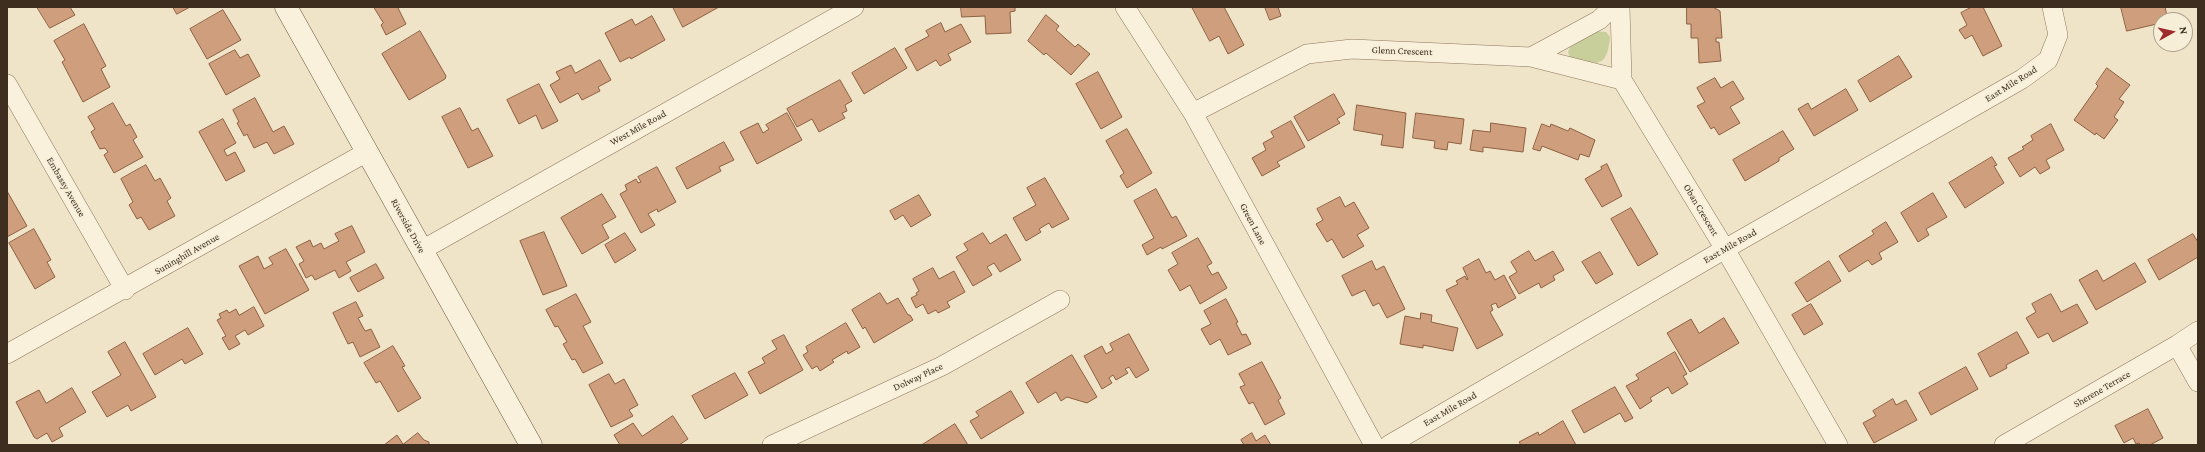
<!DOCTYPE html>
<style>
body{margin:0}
#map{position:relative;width:2205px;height:452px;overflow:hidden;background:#f0e4c8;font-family:"Crimson Pro",serif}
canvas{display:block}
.frame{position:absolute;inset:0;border:8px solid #3d2e20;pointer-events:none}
.north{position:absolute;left:2153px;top:12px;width:40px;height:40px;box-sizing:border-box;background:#f7eed8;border:1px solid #ada18e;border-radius:50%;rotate:82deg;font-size:11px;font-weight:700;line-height:16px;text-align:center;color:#3d2e20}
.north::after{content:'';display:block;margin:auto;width:14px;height:18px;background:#9e2a2b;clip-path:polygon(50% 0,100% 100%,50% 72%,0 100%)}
</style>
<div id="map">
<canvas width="2205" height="452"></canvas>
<div class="frame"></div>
<div class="north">N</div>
</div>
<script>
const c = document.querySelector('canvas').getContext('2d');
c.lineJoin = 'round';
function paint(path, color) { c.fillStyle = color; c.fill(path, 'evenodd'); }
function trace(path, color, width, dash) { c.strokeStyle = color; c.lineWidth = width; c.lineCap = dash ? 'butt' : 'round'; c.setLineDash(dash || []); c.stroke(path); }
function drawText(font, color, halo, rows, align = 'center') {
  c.font = font + ' "Crimson Pro",serif'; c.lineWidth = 3.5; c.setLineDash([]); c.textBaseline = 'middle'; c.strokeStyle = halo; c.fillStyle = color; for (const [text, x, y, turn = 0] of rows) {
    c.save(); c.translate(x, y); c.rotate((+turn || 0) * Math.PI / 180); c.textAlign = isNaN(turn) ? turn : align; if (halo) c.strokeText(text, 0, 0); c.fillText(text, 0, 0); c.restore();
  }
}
const green = new Path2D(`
 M1594 31 1606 32 1610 37C1607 70 1597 64 1570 58L1568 52 1570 47Z`);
const building = new Path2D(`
 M37 7H70L75 15 50 28Z
 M173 7H190L177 14Z
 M374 7H401L398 8 406 24 386 35 381 25 383 23Z
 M673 7H719L683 27Z
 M961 7H1015V11L1010 12 1011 33 986 34 985 16 962 17Z
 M1192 7H1224L1244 45 1228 54 1219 36 1210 41Z
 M1265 7H1278L1281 16 1270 20Z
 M1687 7H1713L1720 11 1722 38H1716V42H1719L1721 61 1699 63 1698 38H1691V24H1687Z
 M1972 7H1983L2002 46 1983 56 1972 35 1965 39 1959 30 1967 25 1961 13Z
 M2121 7H2165L2168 20H2161V23L2127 31Z
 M223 10 241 40 207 59 190 29Z
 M1046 15 1059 26 1056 30 1075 47 1078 44 1090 54 1071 75 1046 53 1044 55 1028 41Z
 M652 16 665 40 631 59 630 57 620 62 605 33 632 19 635 25Z
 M941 23 945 32 961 24 971 42 948 54 951 60 940 66 936 60 917 71 905 49 929 36 926 31Z
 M84 24 106 66 101 69 110 87 83 102 62 62 65 60 54 41Z
 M420 31 446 76 445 79 409 100 382 54Z
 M895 48 907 68 864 94 852 73Z
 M235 50 240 58 248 54 260 76 226 95 209 64Z
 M1899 56 1912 77 1870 102 1858 81Z
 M600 60 611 80 598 87 600 91 582 100 578 93 560 103 550 85 560 79 556 72 571 65 575 73Z
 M2107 68 2130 85 2119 99 2124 102 2114 117 2118 120 2104 139 2096 133 2095 135 2074 120 2098 86 2096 84Z
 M1098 72 1122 117 1101 129 1076 84Z
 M1715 78 1721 88 1733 81 1744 99 1730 107 1740 123 1719 135 1714 127 1711 129 1697 106 1705 102 1697 88Z
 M840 80 852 101 845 105 847 111 842 113 845 118 819 132 812 119 797 127 787 109Z
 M539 84 558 121 542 129 536 115 519 124 507 100Z
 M1846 89 1858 110 1814 136 1798 109 1808 103 1811 109Z
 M1334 94 1345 114 1337 119 1340 123 1308 141 1294 117Z
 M255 98 273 132 284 126 294 144 274 154 267 142 254 148 247 134 244 136 237 123 239 122 233 110Z
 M113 103 126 126 130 124 137 137 133 140 143 157 114 173 104 155 108 152 105 148 100 149 91 132 95 129 88 117Z
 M1357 105 1406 113 1403 148 1381 145 1383 135 1354 130Z
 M460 108 472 131 478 128 493 156 468 168 442 117Z
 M787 113 802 140 757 164 740 132 758 123 763 133 769 129 766 125Z
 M1416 113 1464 119 1461 144 1448 142 1447 150 1434 148 1435 141 1413 138Z
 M223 119 236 143 224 150 227 156 235 152 245 171 226 181 199 132Z
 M1291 121 1305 147 1277 162 1280 166 1262 176 1252 158 1266 150 1263 143 1274 137 1271 132Z
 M1491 123 1526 128 1523 152 1483 147V152L1470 150 1473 130 1490 132Z
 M1542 124 1550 127 1551 124 1568 131 1570 128 1595 140 1589 157 1580 154 1578 160 1542 146 1540 151 1533 149Z
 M2051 124 2064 150 2046 160 2050 168 2040 174 2035 167 2020 177 2008 158 2024 149 2022 147 2033 140 2031 136Z
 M1127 129 1152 173 1127 188 1120 176 1124 173 1106 141Z
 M1783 131 1794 149 1779 158V161L1745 181 1733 160Z
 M724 142 734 160 719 167 721 171 687 189 676 168Z
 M1992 157 1997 165 1994 166 2004 183 1965 208 1949 183Z
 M1607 164 1622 196 1602 207 1585 179 1602 169 1601 167Z
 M146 165 155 181 160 178 171 198 167 201 175 216 149 230 141 217 137 219 129 205 133 202 121 179Z
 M657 167 676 202 658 212 657 209 648 214 655 225 641 233 620 194 627 190 625 185 636 179 638 183 641 182 638 177Z
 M1045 178 1069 219 1052 228 1049 223 1039 229 1041 232 1026 241 1013 218 1036 205 1027 188Z
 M1156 189 1172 218 1176 216 1187 236 1162 249 1161 247 1147 255 1142 245 1154 238 1134 201Z
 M7 191 27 226 7 237Z
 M1933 193 1947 217 1926 229 1929 235 1918 242 1901 213Z
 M602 194 616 217 602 225 609 238 582 254 561 218Z
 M919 195 931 215 911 227 903 215 895 220 890 211Z
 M1340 197 1345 207 1354 202 1369 228 1357 235 1364 246 1343 258 1332 239 1327 242 1316 224 1323 220 1317 209Z
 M1631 208 1658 254 1638 266 1611 219Z
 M1886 222 1898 242 1879 253 1882 259 1872 265 1868 260 1849 272 1839 256 1874 234 1872 231Z
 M352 226 365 252 346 262 351 271 339 278 335 270 315 280 312 275 306 278 299 264 304 261 296 247 310 240 313 247 321 243 324 249 339 241 335 234Z
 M34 229 51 260 47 262 55 277 35 289 9 243Z
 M544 232 567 286 543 295 520 241Z
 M625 233 636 250 615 263 605 245Z
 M983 233 990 244 1006 234 1021 260 1000 272 994 263 987 267 992 275 973 286 956 257 968 250 964 244Z
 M2193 234 2198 242V257L2159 280 2148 260Z
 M1198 238 1212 263 1207 266 1212 275 1218 272 1227 288 1200 304 1190 285 1180 291 1168 270 1178 264 1172 253Z
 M286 249 309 290 265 314 239 266 258 256 264 269 273 264 269 258Z
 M1529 251 1535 261 1553 251 1564 270 1553 276 1555 280 1541 288 1539 283 1519 294 1509 277 1517 272 1511 262Z
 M1600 252 1613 274 1596 284 1582 262Z
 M1479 259 1486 273 1490 271 1495 280 1504 275 1516 298 1498 308 1496 303 1491 305 1493 310 1490 312 1503 335 1477 349 1446 290 1458 284 1456 281 1465 276 1467 280 1468 279 1463 268Z
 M1372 261 1376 270 1384 266 1405 309 1387 318 1379 303 1373 306 1365 290 1352 296 1342 276Z
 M1829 261 1841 281 1807 302 1795 283Z
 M2135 263 2146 282 2096 310 2079 280 2097 270 2103 281Z
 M376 264 384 278 358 292 350 278Z
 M933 268 939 279 954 271 965 292 947 302 950 307 938 313 936 310 928 314 923 304 916 308 911 298 917 295 916 293 919 291 913 279Z
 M880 293 887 304 898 298 908 315H910L913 320 874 343 865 327 863 329 852 310Z
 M576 294 591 322 583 326 603 363 583 373 575 359 572 360 563 344 567 342 558 326 555 327 546 310Z
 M2051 294 2061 312 2077 304 2088 323 2053 342 2048 333 2038 338 2026 318 2036 312 2032 304Z
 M1226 299 1238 322 1236 323 1242 335 1246 334 1251 344 1228 355 1220 339 1210 345 1201 329 1211 324 1204 311Z
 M356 302 363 316 358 318 365 331 371 329 380 347 360 357 353 342 348 344 333 313Z
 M1811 304 1823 324 1804 335 1792 315Z
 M254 307 264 326 248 335 245 330 235 336 240 344 229 350 222 338 226 336 217 320 221 318 219 314 227 310 229 313 236 309 239 315Z
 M1421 313 1432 315 1431 322 1458 328 1453 351 1423 345V348L1400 344 1405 316 1420 319Z
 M1724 318 1739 343 1690 372 1667 333 1691 319 1699 333Z
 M846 323 860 347 848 354 847 351 832 360 834 362 820 371 817 366 812 369 803 355 808 352 806 347Z
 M188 328 203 354 185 364 182 359 155 375 143 354Z
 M2017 332 2029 353 2006 365 2007 368 1990 377 1978 354Z
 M1129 334 1149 370 1136 378 1129 367 1125 369 1128 373 1116 380 1113 375 1109 378 1112 383 1102 389 1084 356 1102 346 1106 354 1113 350 1110 344Z
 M784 335 803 370 760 394 748 372 765 363 762 358 777 349 772 341Z
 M125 342 156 397 131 411 128 405 107 417 92 392 121 375 108 352Z
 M393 346 405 366 402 367 421 398 398 412 380 381 376 383 364 363Z
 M1675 352 1687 374 1683 376 1688 384 1672 394 1668 387 1650 398 1652 401 1640 409 1626 386 1639 379 1636 375Z
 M1072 355 1097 397 1087 403 1067 397 1061 401 1056 392 1038 403 1026 383Z
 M1262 362 1281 398 1278 400 1285 414 1265 425 1253 402 1249 404 1240 387 1245 385 1239 374Z
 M1966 367 1978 389 1931 415 1919 393Z
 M735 373 748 395 705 419 692 396Z
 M609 374 615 384 624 379 638 405 629 410 633 416 611 427 589 385Z
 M1615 387 1633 418 1625 422 1620 413 1584 433 1572 411Z
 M72 388 86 412 59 428 63 436 52 442 47 433 37 439 34 437 16 402 39 390 46 403Z
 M1011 391 1024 413 981 439 970 421 979 416 976 412Z
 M1893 399 1896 405 1906 400 1917 420 1874 443 1863 423 1876 416 1873 411Z
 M2148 409 2163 438 2150 445H2141L2139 443 2136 444 2133 438 2124 443 2115 426Z
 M673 416 688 439 679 445H620L614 435 633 423 642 436Z
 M1563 421 1576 445H1521L1519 442 1538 432 1539 435Z
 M955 424 968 445H921L923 444Z
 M418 433 424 440 429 442V445H384L397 435 403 444Z
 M1252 433 1256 441 1265 435 1271 445H1244L1241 440Z`);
const minor = new Path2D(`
 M1125 7 1193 113 1374 445
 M1620 7 1622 80 1725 249 1838 445
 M1531 57 1599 20 1613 7
 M7 84 125 290
 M1193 113 1307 54 1352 49 1531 57 1622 80
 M422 250 854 7
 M2177 345 2198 382
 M7 354 367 152
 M772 445 942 366 1060 300
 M1389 445 1725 249 2022 79 2048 60 2058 35 2052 7
 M2004 445 2177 345 2198 331`);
const secondary = new Path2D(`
 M286 7 531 445`);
const streetNames = [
 ["Glenn Crescent",1402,51,2],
 ["East Mile Road",2011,84,-32],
 ["West Mile Road",638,128,-29],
 ["Embassy Avenue",66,187,60],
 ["Oban Crescent",1701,210,59],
 ["Green Lane",1253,224,62],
 ["Riverside Drive",408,226,61],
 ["East Mile Road",1730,246,-30],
 ["Suninghill Avenue",187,254,-30],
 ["Dolway Place",918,377,-25],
 ["Sherene Terrace",2102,389,-30],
 ["East Mile Road",1450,409,-30]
];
paint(green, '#c9cf9b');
paint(building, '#cf9f7d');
trace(building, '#8d5f41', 1);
trace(minor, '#8d765c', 20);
trace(secondary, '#6f573f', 23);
trace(minor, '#faf1dc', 19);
trace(secondary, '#faf1dc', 22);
drawText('10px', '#3d2e20', '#f7eed8', streetNames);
</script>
